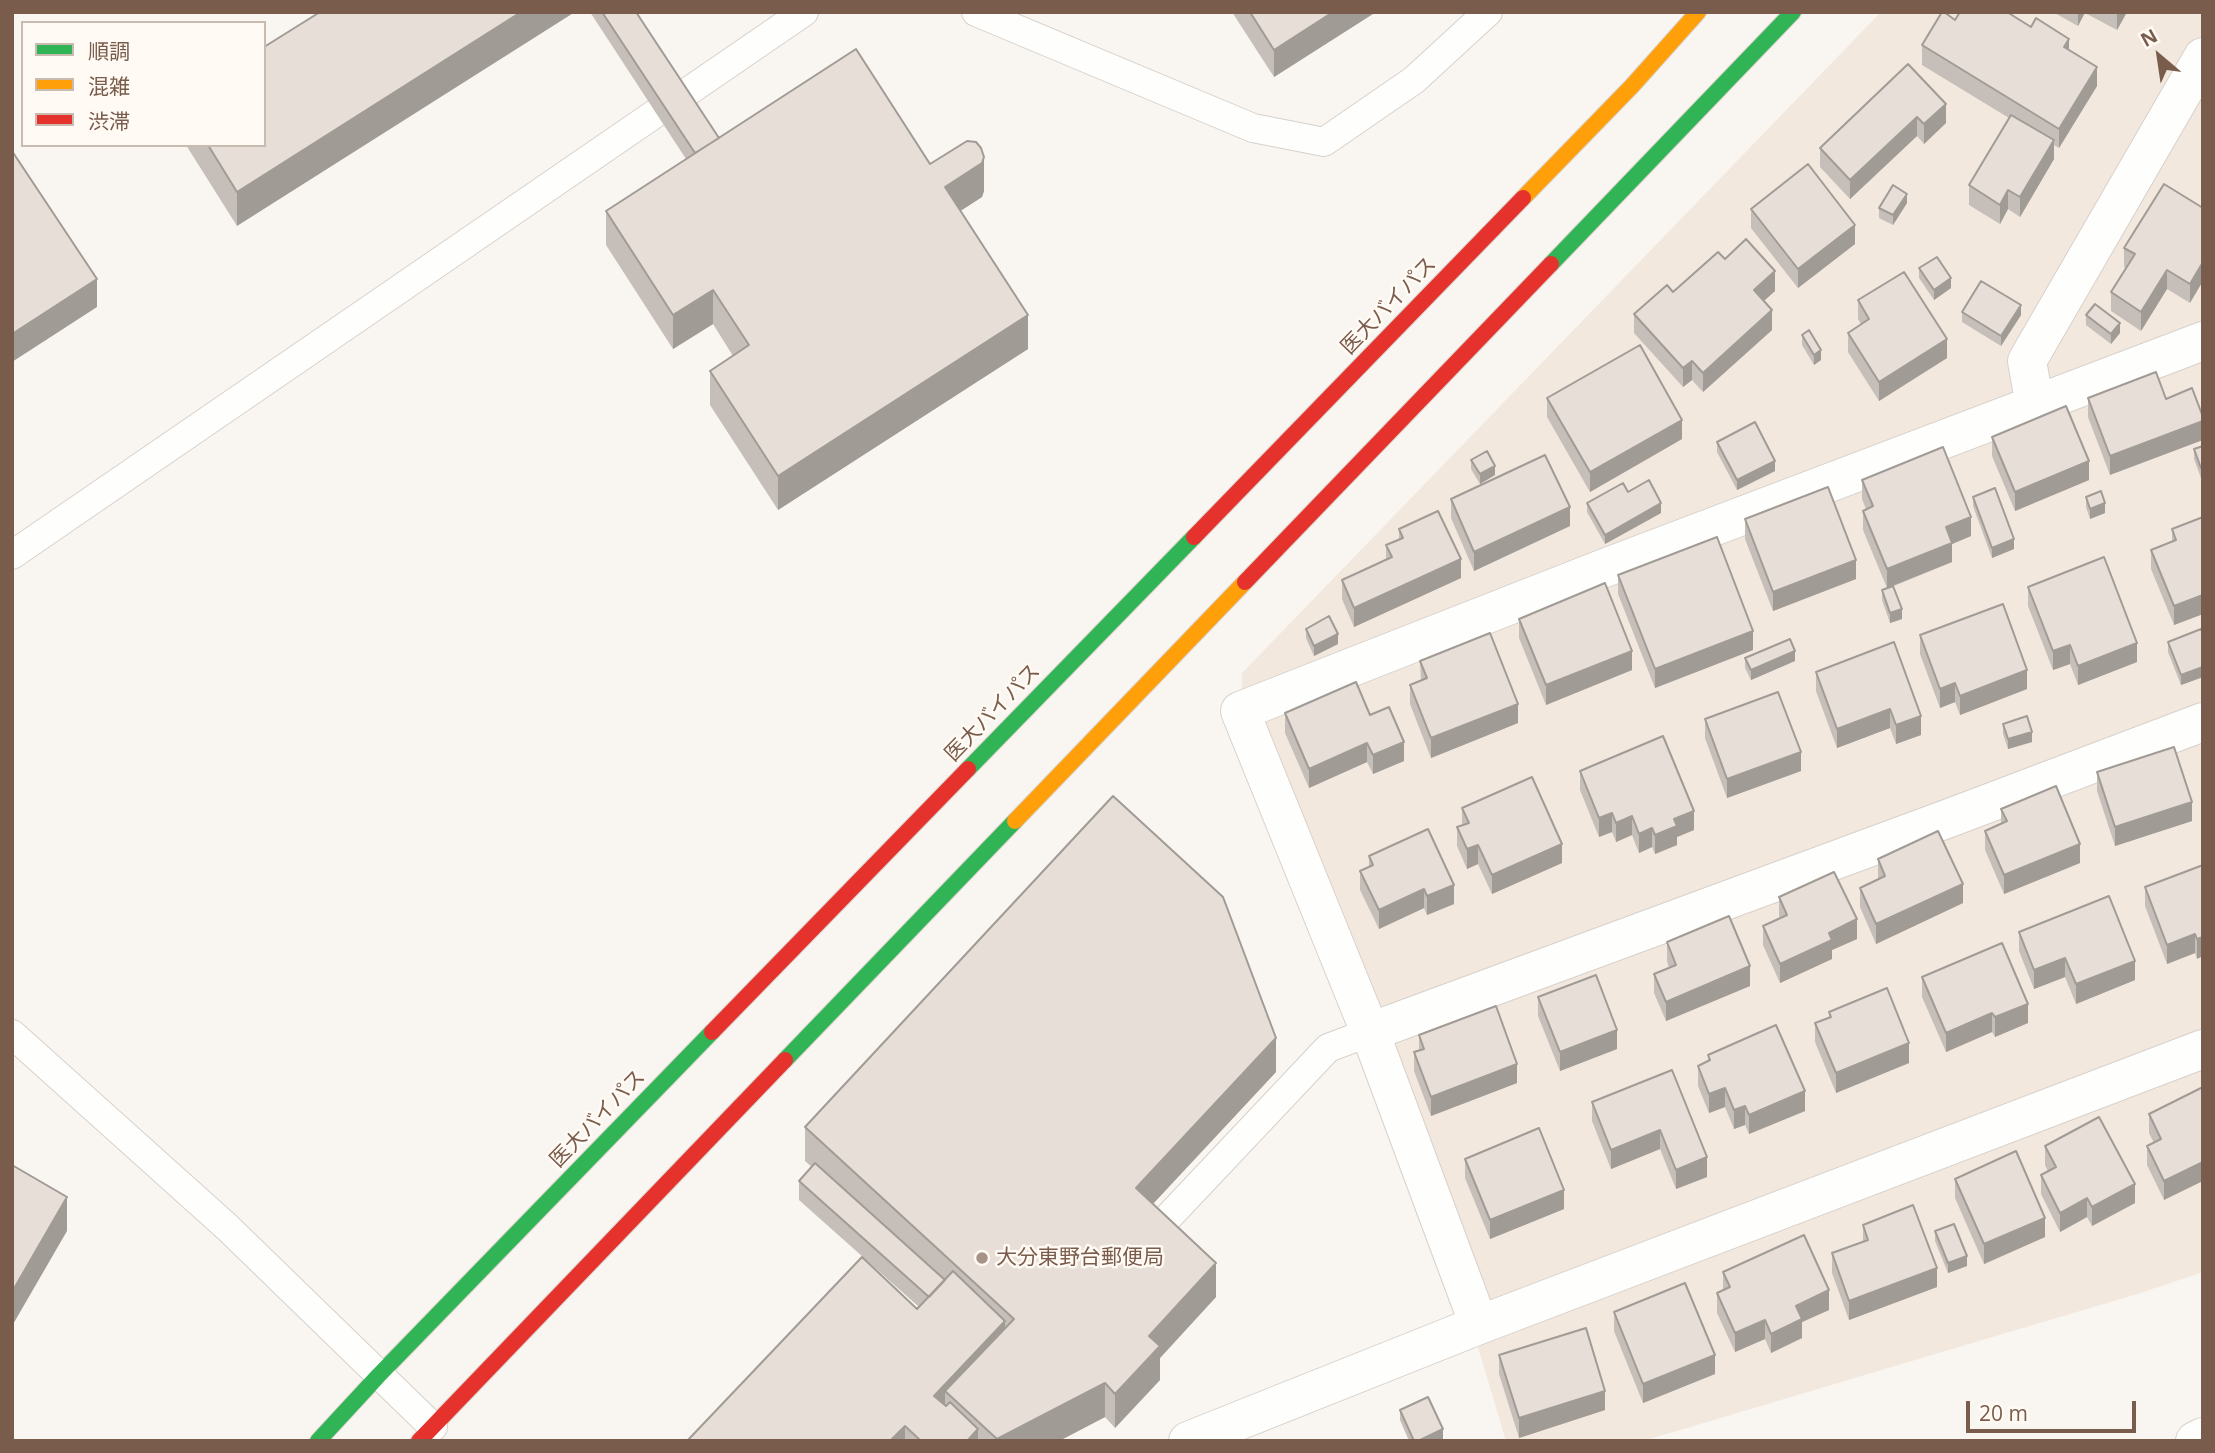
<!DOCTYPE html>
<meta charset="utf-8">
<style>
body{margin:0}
#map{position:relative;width:2215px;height:1453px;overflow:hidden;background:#f9f5f0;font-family:"Open Sans","Noto Sans JP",sans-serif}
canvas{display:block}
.frame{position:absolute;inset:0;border:14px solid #7a5c4d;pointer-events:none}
.legend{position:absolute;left:21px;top:21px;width:245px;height:126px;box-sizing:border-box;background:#fffaf3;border:2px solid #cabbb1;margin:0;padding:9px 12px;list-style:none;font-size:21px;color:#7a5c4d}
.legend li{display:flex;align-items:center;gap:14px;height:35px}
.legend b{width:35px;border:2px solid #cabbb1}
.north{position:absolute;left:2124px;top:21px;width:70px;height:70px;-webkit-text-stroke:5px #fffaf3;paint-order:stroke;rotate:331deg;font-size:19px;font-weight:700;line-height:28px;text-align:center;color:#7a5c4d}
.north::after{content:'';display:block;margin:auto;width:24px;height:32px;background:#7a5c4d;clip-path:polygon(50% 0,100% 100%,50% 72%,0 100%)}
.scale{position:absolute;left:1966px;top:1401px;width:170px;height:32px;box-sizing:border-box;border:4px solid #7a5c4d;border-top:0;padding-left:9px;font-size:21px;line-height:24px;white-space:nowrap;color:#7a5c4d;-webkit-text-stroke:5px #fffaf3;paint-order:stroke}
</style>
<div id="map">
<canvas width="2215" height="1453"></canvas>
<div class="frame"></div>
<ul class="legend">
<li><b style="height:9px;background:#30b455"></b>順調</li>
<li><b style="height:9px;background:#ff9f0a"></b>混雑</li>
<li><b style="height:9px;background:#e5322d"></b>渋滞</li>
</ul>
<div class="north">N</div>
<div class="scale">20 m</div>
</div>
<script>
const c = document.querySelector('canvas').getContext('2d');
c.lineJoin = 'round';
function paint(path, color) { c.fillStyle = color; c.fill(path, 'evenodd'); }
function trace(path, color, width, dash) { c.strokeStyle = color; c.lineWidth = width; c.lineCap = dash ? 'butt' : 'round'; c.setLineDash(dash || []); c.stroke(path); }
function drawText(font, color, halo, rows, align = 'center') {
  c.font = font + ' "Open Sans","Noto Sans JP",sans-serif'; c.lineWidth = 5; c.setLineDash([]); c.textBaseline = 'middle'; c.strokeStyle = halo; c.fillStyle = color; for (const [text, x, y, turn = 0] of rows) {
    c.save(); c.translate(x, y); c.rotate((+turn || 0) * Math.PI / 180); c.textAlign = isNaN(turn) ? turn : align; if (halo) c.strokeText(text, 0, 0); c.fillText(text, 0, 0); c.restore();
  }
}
const residential = new Path2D(`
 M1881 12H2203V38L2023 402 1242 703V673Z
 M2203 70V330L2046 394 2035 361Z
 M2203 351V708L1380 1018 1256 716Z
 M2203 730V1037L1483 1317 1380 1034Z
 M2203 1056V1272L2137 1294 1643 1441H1506L1475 1337Z`);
const lane = new Path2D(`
 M976 12 1253 128 1324 142 1414 80 1488 12
 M680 97 804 12
 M12 555 656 113
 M12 1034 227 1227 433 1427
 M1142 1245 1328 1048 1370 1032`);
const street = new Path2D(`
 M2035 406 2027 361 2203 57
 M1370 1032 1952 817 2203 722
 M1479 1325 1370 1032 1240 711 1602 569 2203 341
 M1188 1441 1479 1325 2203 1049
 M2195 1441 2203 1437`);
const fast = new Path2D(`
 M1551 264 1793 12
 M968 769 1194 537
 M785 1060 1015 821
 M318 1441 379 1375 712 1032`);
const slow = new Path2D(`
 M1523 198 1632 86 1698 12
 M1015 821 1245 582`);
const jam = new Path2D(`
 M1194 537 1523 198
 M1245 582 1551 264
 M712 1032 968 769
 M419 1441 785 1060`);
const wall = new Path2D(`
 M590 12H636L719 138 930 164 984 191 982 197 960 211 1028 349 778 510 710 405V371L733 356 713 324 673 349 606 245V211L686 159Z
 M1232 12H1376L1274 77Z
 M2053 12H2127L2117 30 2085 13 2078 26Z
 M1955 20 2069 50 2097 86 2059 148 2054 145V159L2020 217 2008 209 2000 224 1969 205V185L2009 118 1922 65V45Z
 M1908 64 1946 123 1924 144 1917 136 1850 199 1820 167V148Z
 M186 145H264L237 226Z
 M1907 203 1893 225 1879 218V208Z
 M2203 208 2190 303 2167 289 2141 331 2111 311V292L2126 268 2124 267V248Z
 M1751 209 1855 244 1798 288 1751 228Z
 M1725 259 1775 291 1763 301 1772 330 1703 392 1692 380 1683 387 1634 333V314L1673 292Z
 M1919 268 1951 288 1934 300 1919 278Z
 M1858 300 1947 358 1879 401 1848 352V333L1861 324 1858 319Z
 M1962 312 2021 315 2001 346 1962 322Z
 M2086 315 2120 333 2111 344 2086 325Z
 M1802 335 1821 360 1814 365 1802 345Z
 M1547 398 1682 439 1590 492 1547 417Z
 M2088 398 2166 399 2110 475 2088 417Z
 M1992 437 2089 480 2015 511 1992 456Z
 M1717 442 1775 471 1737 490 1717 452Z
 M2203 446 2201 478 2194 459V449Z
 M1471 460 1495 475 1480 484 1471 469Z
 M1862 480 1971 536 1952 544V562L1894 586 1902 619 1890 623 1882 600V590L1887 588 1863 530V511L1866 509 1862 499Z
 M1628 492 1661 513 1605 544 1587 512V503Z
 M1973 497 2014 549 1992 558 1973 506Z
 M2086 497 2105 513 2090 519 2086 507Z
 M1451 499 1570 526 1474 571 1451 518Z
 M2203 517V614L2174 625 2151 569V550L2172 541V529Z
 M1745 519 1856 579 1773 611 1745 539Z
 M1399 529 1461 578 1354 627 1342 599V580L1386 559V545L1399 539Z
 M1618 575 1753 650 1655 688 1618 594Z
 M2028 587 2137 662 2078 685 2070 664 2053 670 2028 606Z
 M1519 619 1632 670 1546 705 1519 638Z
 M1306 629 1338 644 1314 656 1306 638Z
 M2203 633V677L2181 685 2168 652V642Z
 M1920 635 2027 689 1960 715 1955 702 1940 708 1920 654Z
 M1894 642 1921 735 1896 744 1890 728 1837 748 1816 691V672Z
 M1745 658 1795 661 1751 680 1745 668Z
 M1420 661 1518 723 1431 758 1410 704V685L1421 681Z
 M1285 713 1370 715 1404 761 1373 774 1367 762 1309 788 1285 733Z
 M1705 719 1801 771 1727 798 1705 738Z
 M2003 724 2032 742 2008 749 2003 734Z
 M1580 771 1694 830 1677 837V845L1655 854 1652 847 1639 853 1632 835 1616 842 1612 832 1599 837 1580 790Z
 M2097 772 2192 821 2115 846 2097 791Z
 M1462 808 1562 863 1492 894 1478 864 1467 869 1457 846V827L1462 825Z
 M2001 809 2080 863 2004 894 1985 850V831L2001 824Z
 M1369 856 1454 904 1427 915 1424 908 1379 929 1360 890V871L1369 867Z
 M1878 859 1963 903 1876 944 1860 907V888L1878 879Z
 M2203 865 2197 959 2195 953 2167 964 2145 906V887Z
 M1779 897 1857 939 1832 950V959L1780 983 1763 945V926L1780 918 1779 916Z
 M2019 932 2135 980 2076 1004 2065 977 2034 989 2019 951Z
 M1667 942 1750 986 1666 1021 1654 993V974L1669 968 1667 961Z
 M1922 977 2028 1023 1995 1037 1992 1032 1946 1052 1922 997Z
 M1538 997 1617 1049 1560 1071 1538 1016Z
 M1829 1012 1909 1063 1836 1093 1815 1042V1023L1829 1018Z
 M1419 1035 1517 1083 1431 1116 1414 1071V1052L1419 1051Z
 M1708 1055 1805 1111 1749 1134 1745 1125 1734 1129 1725 1107 1709 1113 1698 1086V1066L1708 1061Z
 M1672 1070 1707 1177 1676 1189 1660 1149 1611 1169 1592 1121V1102Z
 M1276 1072 1153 1204 1216 1297 1160 1358V1380L1115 1428 1105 1417 1059 1441H687L917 1309 919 1307 799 1200V1181L812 1167 805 1161V1127Z
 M2203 1087 2164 1200 2147 1165V1146L2154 1143 2149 1133V1114Z
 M2045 1146 2135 1203 2092 1226 2087 1217 2060 1232 2041 1194V1175L2048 1171 2045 1165Z
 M1465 1159 1564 1209 1490 1239 1465 1178Z
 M1955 1179 2045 1237 1984 1264 1955 1198Z
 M1863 1225 1937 1287 1849 1320 1832 1273V1253L1863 1242Z
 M1935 1231 1967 1266 1948 1273 1935 1241Z
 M1723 1272 1829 1310 1802 1322V1338L1771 1353 1765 1339 1735 1352 1717 1313V1293L1723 1291Z
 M1614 1312 1715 1374 1643 1403 1614 1331Z
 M1499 1355 1605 1410 1519 1438 1499 1374Z
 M1400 1410 1443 1439 1439 1441H1409L1400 1420Z`);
const shadedWall = new Path2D(`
 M521 12H575L237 226V192Z
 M1333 12H1376L1274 77V50Z
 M2078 12H2085L2078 26Z
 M2117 12H2127L2117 30Z
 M2069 39V58L2064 47Z
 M2097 67V86L2059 148V129Z
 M1946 104V123L1924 144V124Z
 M1917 117V136L1850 199V180Z
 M2054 140V159L2020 217V197Z
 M984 157V191L982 197 945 221V187Z
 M2008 190V209L2000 224V205Z
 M1907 194V203L1893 225V215Z
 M1855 225V244L1798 288V269Z
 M2203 262V281L2190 303V284Z
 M2167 270V289L2141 331V312Z
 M1775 271V291L1754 310V290Z
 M1951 278V288L1934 300V290Z
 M97 279V307L12 362V334Z
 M713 290V324L673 349V315Z
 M2021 305V315L2001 346V336Z
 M1772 310V330L1703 392V373Z
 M1028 315V349L778 510V476Z
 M2120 323V333L2111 344V334Z
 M1947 339V358L1879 401V382Z
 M1821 350V360L1814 365V355Z
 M1692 361V380L1683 387V368Z
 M1682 420V439L1590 492V472Z
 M2203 421V440L2110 475V456Z
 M1775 461V471L1737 490V480Z
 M2089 461V480L2015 511V492Z
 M1495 466V475L1480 484V474Z
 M1661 503V513L1605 544V535Z
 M2105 503V513L2090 519V509Z
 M1570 507V526L1474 571V552Z
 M1971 517V536L1952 544V562L1887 588V569L1946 527Z
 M2014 539V549L1992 558V548Z
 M1461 559V578L1354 627V608Z
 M1856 560V579L1773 611V592Z
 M2203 595V614L2174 625V606Z
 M1902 609V619L1890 623V613Z
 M1753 631V650L1655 688V669Z
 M1338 634V644L1314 656V646Z
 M2137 643V662L2078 685V666Z
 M2070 645V664L2053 670V651Z
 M1632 651V670L1546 705V685Z
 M1795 651V661L1751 680V670Z
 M2203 667V677L2181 685V675Z
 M2027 670V689L1960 715V696Z
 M1955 683V702L1940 708V689Z
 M1518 704V723L1431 758V738Z
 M1890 709V728L1837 748V729Z
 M1921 716V735L1896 744V725Z
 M2032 732V742L2008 749V739Z
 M1404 742V761L1373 774V755Z
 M1367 743V762L1309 788V769Z
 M1801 752V771L1727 798V779Z
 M2192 802V821L2115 846V827Z
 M1694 811V830L1677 837V845L1655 854V835L1674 819Z
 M1612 813V832L1599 837V818Z
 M1632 816V835L1616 842V823Z
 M1652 828V847L1639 853V834Z
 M1562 844V863L1492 894V875Z
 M2080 844V863L2004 894V875Z
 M1478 845V864L1467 869V849Z
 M1963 884V903L1876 944V924Z
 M1454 885V904L1427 915V896Z
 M1424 889V908L1379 929V910Z
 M1857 919V939L1832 950V959L1780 983V964L1829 933Z
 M2195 934V953L2167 964V945Z
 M2203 937V956L2197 959V939Z
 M2065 958V977L2034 989V970Z
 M2135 961V980L2076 1004V984Z
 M1750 966V986L1666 1021V1002Z
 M2028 1004V1023L1995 1037V1017Z
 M1992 1013V1032L1946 1052V1033Z
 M1617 1030V1049L1560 1071V1052Z
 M1276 1038V1072L1136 1222V1188Z
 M1909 1043V1063L1836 1093V1073Z
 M1517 1064V1083L1431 1116V1097Z
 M1725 1088V1107L1709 1113V1094Z
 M1805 1091V1111L1749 1134V1115Z
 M1745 1106V1125L1734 1129V1110Z
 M1660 1130V1149L1611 1169V1150Z
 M1707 1157V1177L1676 1189V1170Z
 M2203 1162V1181L2164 1200V1181Z
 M2135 1184V1203L2092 1226V1207Z
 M1564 1190V1209L1490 1239V1220Z
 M67 1197V1231L12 1326V1292Z
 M2087 1198V1217L2060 1232V1213Z
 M2045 1218V1237L1984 1264V1244Z
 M1967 1256V1266L1948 1273V1263Z
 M1216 1263V1297L1160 1358V1380L1115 1428V1394L1149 1336Z
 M1937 1268V1287L1849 1320V1301Z
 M1829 1290V1310L1802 1322V1338L1771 1353V1334L1796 1306Z
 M1765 1320V1339L1735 1352V1333Z
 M1005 1321V1355L945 1391V1417L934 1396Z
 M1715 1355V1374L1643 1403V1384Z
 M1105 1383V1417L1059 1441H997V1439Z
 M1605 1391V1410L1519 1438V1418Z
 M905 1426V1441H890Z
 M978 1429V1441H967Z
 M1443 1429V1439L1439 1441H1418Z`);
const building = new Path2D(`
 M320 12H521L237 192 208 145H264V47Z
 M602 12H636L719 138 695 153Z
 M1250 12H1333L1274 50Z
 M1942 12H1944L1955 20 1960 12H2007L2031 27 2036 18 2069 39 2064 47 2097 67 2059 129 1922 45Z
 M856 49 930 164 967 141 976 142 981 148 984 157 982 163 945 187 1028 315 778 476 710 371 749 345 713 290 673 315 606 211Z
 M1908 64 1946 104 1924 124 1917 117 1850 180 1820 148Z
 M2011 115 2054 140 2020 197 2008 190 2000 205 1969 185Z
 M12 151 97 279 12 334Z
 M1808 164 1855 225 1798 269 1751 209Z
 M2164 184 2203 208V262L2190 284 2167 270 2141 312 2111 292 2135 254 2124 248Z
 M1893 185 1907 194 1893 215 1879 208Z
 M1746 239 1775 271 1754 290 1772 310 1703 373 1692 361 1683 368 1634 314 1667 285 1673 292 1718 252 1725 259Z
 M1937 257 1951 278 1934 290 1919 268Z
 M1904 272 1947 339 1879 382 1848 333 1869 319 1858 300Z
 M1981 281 2021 305 2001 336 1962 312Z
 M2095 304 2120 323 2111 334 2086 315Z
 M1809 330 1821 350 1814 355 1802 335Z
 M1640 345 1682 420 1590 472 1547 398Z
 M2156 372 2166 399 2192 388 2203 417V421L2110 456 2088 398Z
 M2066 406 2089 461 2015 492 1992 437Z
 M1755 422 1775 461 1737 480 1717 442Z
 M2203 446V468H2201L2194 449Z
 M1943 447 1971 517 1946 527 1952 543 1887 569 1863 511 1873 506 1862 480Z
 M1487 451 1495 466 1480 474 1471 460Z
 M1545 455 1570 507 1474 552 1451 499Z
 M1649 480 1661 503 1605 535 1587 503 1623 483 1628 492Z
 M1828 487 1856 560 1773 592 1745 519Z
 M1995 488 2014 539 1992 548 1973 497Z
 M2101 491 2105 503 2090 509 2086 497Z
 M1438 511 1461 559 1354 608 1342 580 1392 557 1386 545 1403 538 1399 529Z
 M2203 517V595L2174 606 2151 550 2176 540 2172 529Z
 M1717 537 1753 631 1655 669 1618 575Z
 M2104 557 2137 643 2078 666 2070 645 2053 651 2028 587Z
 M1605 583 1632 651 1546 685 1519 619Z
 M1893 586 1902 609 1890 613 1882 590Z
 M2003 604 2027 670 1960 696 1955 683 1940 689 1920 635Z
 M1329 616 1338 634 1314 646 1306 629Z
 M2201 629 2203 633V667L2181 675 2168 642Z
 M1490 633 1518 704 1431 738 1410 685 1427 678 1420 661Z
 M1790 639 1795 651 1751 670 1745 658Z
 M1894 642 1921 716 1896 725 1890 709 1837 729 1816 672Z
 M1356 682 1370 715 1389 707 1404 742 1373 755 1367 743 1309 769 1285 713Z
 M1778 692 1801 752 1727 779 1705 719Z
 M2027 716 2032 732 2008 739 2003 724Z
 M1663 736 1694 811 1674 819 1677 826 1655 835 1652 828 1639 834 1632 816 1616 823 1612 813 1599 818 1580 771Z
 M2174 747 2192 802 2115 827 2097 772Z
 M1532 777 1562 844 1492 875 1478 845 1467 849 1457 827 1469 823 1462 808Z
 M2056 786 2080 844 2004 875 1985 831 2007 821 2001 809Z
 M1113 796 1223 897 1276 1038 1136 1188 1216 1263 1149 1336 1160 1346 1115 1394 1105 1383 997 1439 945 1391 1014 1319 805 1127Z
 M1428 829 1454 885 1427 896 1424 889 1379 910 1360 871 1373 865 1369 856Z
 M1938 831 1963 884 1876 924 1860 888 1885 876 1878 859Z
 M2203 865V937L2197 939 2195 934 2167 945 2145 887Z
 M1834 872 1857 919 1829 933 1832 940 1780 964 1763 926 1787 915 1779 897Z
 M2109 896 2135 961 2076 984 2065 958 2034 970 2019 932Z
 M1729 916 1750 966 1666 1002 1654 974 1676 965 1667 942Z
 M2002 943 2028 1004 1995 1017 1992 1013 1946 1033 1922 977Z
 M1596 975 1617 1030 1560 1052 1538 997Z
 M1887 988 1909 1043 1836 1073 1815 1023 1831 1017 1829 1012Z
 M1496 1006 1517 1064 1431 1097 1414 1052 1424 1049 1419 1035Z
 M1776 1025 1805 1091 1749 1115 1745 1106 1734 1110 1725 1088 1709 1094 1698 1066 1710 1060 1708 1055Z
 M1672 1070 1707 1157 1676 1170 1660 1130 1611 1150 1592 1102Z
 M2203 1087V1162L2164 1181 2147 1146 2161 1139 2149 1114Z
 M2099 1117 2135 1184 2092 1207 2087 1198 2060 1213 2041 1175 2056 1167 2045 1146Z
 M1539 1128 1564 1190 1490 1220 1465 1159Z
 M2016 1151 2045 1218 1984 1244 1955 1179Z
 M815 1163 945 1280 929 1297 799 1181Z
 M12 1165 67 1197 12 1292Z
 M1913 1205 1937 1268 1849 1301 1832 1253 1868 1240 1863 1225Z
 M1954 1224 1967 1256 1948 1263 1935 1231Z
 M1804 1235 1829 1290 1796 1306 1802 1319 1771 1334 1765 1320 1735 1333 1717 1293 1730 1287 1723 1272Z
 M862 1257 917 1309 953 1271 1005 1321 934 1396 946 1406 950 1402 978 1429 967 1441H921L905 1426 890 1441H687Z
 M1685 1283 1715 1355 1643 1384 1614 1312Z
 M1586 1328 1605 1391 1519 1418 1499 1355Z
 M1428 1397 1443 1429 1418 1441H1414L1400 1410Z`);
const markers = [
 [982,1258,7,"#a69286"]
];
const streetNames = [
 ["医大バイパス",1389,306,-46],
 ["医大バイパス",993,713,-46],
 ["医大バイパス",598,1119,-46]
];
const poiNames = [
 ["大分東野台郵便局",996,1258]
];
paint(residential, '#f2e8de');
trace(lane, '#d7d1cb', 30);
trace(street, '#d7d1cb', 40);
trace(fast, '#d9d2cb', 18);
trace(slow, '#d9d2cb', 18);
trace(jam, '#d9d2cb', 18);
trace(lane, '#fefefd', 28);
trace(street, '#fefefd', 38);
trace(fast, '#30b455', 16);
trace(slow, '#ff9f0a', 16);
trace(jam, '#e5322d', 16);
paint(wall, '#c6bfb9');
paint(shadedWall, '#a19b96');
paint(building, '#e6ded7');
trace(building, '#a19b96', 2);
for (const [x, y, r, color] of markers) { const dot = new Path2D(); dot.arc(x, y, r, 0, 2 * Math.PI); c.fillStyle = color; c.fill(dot); trace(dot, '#fffaf3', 2.5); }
drawText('21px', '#7a5c4d', '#fffaf3', streetNames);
drawText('21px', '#7a5c4d', '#fffaf3', poiNames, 'left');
</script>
